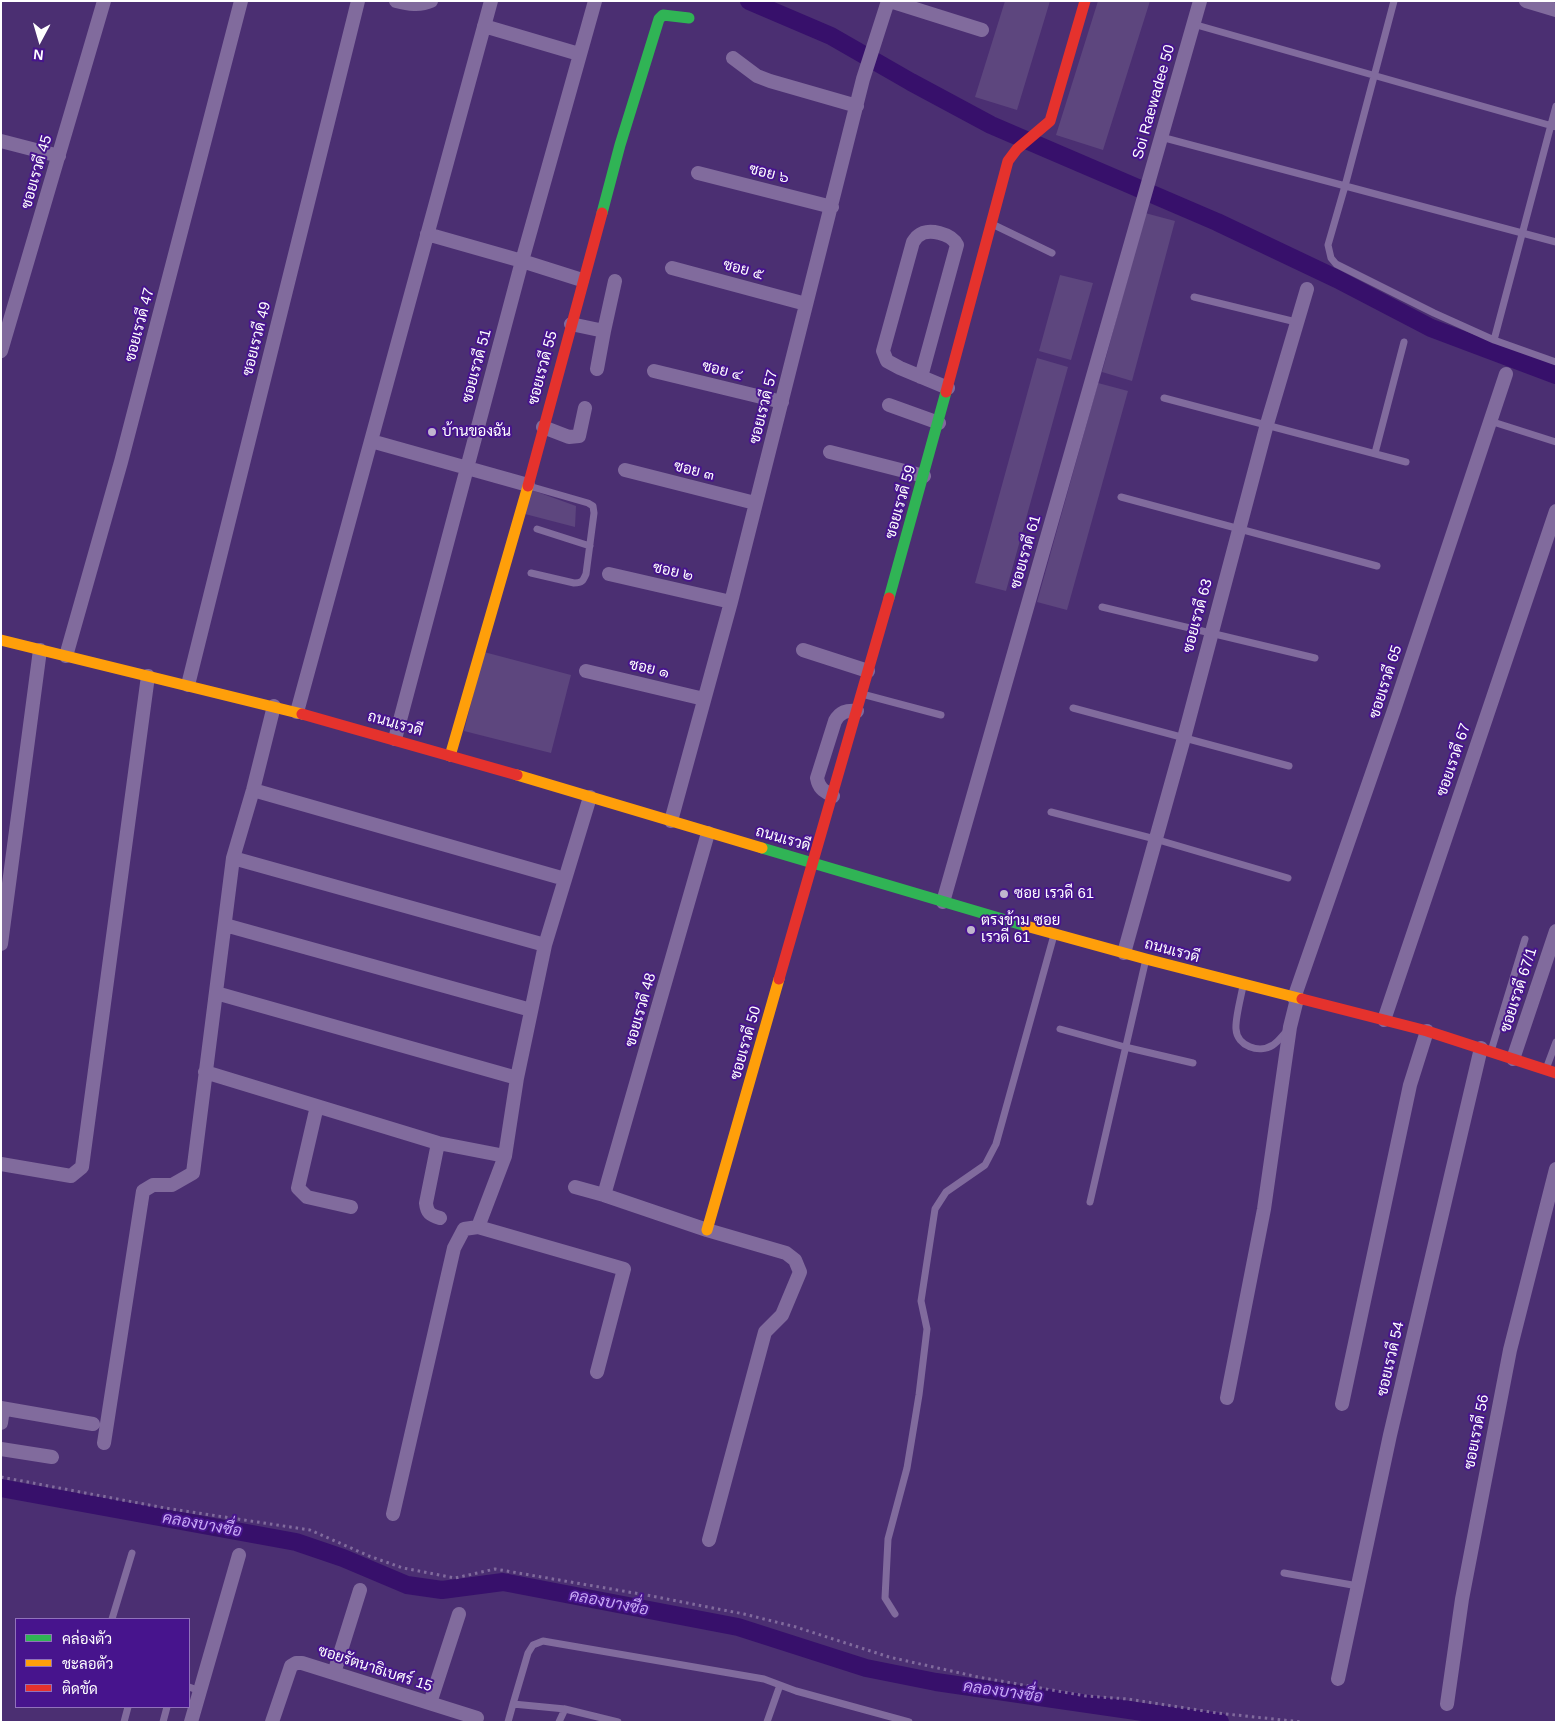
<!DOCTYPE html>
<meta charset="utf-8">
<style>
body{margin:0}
#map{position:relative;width:1557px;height:1723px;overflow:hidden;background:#4b2f72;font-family:Helvetica,Sarabun,sans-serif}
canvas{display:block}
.frame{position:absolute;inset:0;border:2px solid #fff;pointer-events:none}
.legend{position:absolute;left:15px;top:1618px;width:175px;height:90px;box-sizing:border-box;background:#47148d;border:1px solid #9172bb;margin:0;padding:6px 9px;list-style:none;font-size:15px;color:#fff}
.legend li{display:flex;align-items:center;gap:10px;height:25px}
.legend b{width:25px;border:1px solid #9172bb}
.north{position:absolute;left:15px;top:15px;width:50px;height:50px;-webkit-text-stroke:4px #47148d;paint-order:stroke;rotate:186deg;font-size:14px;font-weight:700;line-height:20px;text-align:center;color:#fff}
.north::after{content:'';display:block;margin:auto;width:18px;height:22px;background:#fff;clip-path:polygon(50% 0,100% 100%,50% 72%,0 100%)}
</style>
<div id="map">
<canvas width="1557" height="1723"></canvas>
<div class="frame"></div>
<ul class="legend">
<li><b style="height:6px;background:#30b455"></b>คล่องตัว</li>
<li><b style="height:6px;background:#ff9f0a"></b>ชะลอตัว</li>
<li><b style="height:6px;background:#e5322d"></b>ติดขัด</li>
</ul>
<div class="north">N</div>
</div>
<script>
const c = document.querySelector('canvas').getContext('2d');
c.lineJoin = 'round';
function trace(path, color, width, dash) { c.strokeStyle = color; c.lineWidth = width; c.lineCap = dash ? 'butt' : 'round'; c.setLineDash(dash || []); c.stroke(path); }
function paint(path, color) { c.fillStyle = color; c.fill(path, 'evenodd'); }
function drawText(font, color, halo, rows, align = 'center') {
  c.font = font + ' Helvetica,Sarabun,sans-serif'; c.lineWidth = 4; c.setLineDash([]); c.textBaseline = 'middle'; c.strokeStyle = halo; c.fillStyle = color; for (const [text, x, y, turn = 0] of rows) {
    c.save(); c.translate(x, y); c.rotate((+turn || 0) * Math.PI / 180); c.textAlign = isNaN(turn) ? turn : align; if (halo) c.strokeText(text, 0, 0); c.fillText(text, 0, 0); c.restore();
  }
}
const canal = new Path2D(`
 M749 1 831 36 911 82 991 125 1217 222 1337 279 1431 328 1556 375
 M1 1488 296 1542 343 1558 407 1585 442 1590 503 1582 738 1627 866 1668 936 1682 1150 1713 1220 1722`);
const building = new Path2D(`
 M1005 1H1050L1017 110 975 97Z
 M1098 1H1150L1103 150 1056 135Z
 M1145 213 1175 221 1132 381 1102 372Z
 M1060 275 1093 283 1071 360 1039 351Z
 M1037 358 1068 367 1006 591 975 583Z
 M1098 383 1128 391 1067 610 1037 602Z
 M529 489 576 506 575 527 525 514Z
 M484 652 571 675 551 753 464 731Z`);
const path = new Path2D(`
 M1 1477 165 1508 310 1530 369 1556 403 1568 455 1578 495 1569 646 1595 744 1614 796 1627 889 1657 978 1677 1086 1696 1128 1699 1217 1713 1302 1722`);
const lane = new Path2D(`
 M1394 1 1345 186 1328 245 1331 258 1336 264 1434 313 1494 340 1556 362
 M1193 24 1556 127
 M1161 137 1556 242
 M992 224 1052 253
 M1194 297 1296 322
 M1494 340 1556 106
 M1164 398 1406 462
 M1490 421 1556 442
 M1375 453 1404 342
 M529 486 588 503 593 506 594 513 586 574C583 581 582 583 574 583L531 573
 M1121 497 1377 566
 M537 529 590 546
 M1102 607 1315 658
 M862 694 941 715
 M1073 708 1289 766
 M1051 812 1155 839 1288 878
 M1243 986C1241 997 1235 1019 1236 1029 1237 1046 1259 1054 1273 1045 1278 1042 1282 1036 1287 1031
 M1060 1029 1125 1047 1193 1063
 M1491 1051 1525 939
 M1546 1069 1556 1042
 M1090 1202 1146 959
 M1284 1573 1358 1586
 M895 1614 885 1598 888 1539 907 1468 919 1395 927 1329 921 1301 935 1209 946 1192 985 1165 996 1144 1054 935
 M112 1619 132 1553
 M189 1687 200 1691
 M513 1704 528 1653 533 1645 543 1641 764 1679 796 1691 909 1722
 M124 1722 128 1707
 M163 1722 167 1707
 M508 1722 513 1704 565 1709 618 1722
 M559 1722 565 1709
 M767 1722 780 1685`);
const street = new Path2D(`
 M396 1C408 4 420 6 431 1
 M890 1 982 30
 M1526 1 1556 10
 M484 26 579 54
 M733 58 757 76 770 81 857 106
 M1 141 59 156
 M698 173 832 207
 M427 234 522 261 582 280
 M672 268 806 304
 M571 324 604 331 615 281
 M1 351 104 1
 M597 369 604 331
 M654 371 782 402
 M921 377 957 245C952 234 928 227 918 236 916 237 915 240 913 242L883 351 887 361 900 368 948 388
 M889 405 939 423
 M543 427 569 437 579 436 585 408
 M371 441 528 485
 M830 452 924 476
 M625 470 755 503
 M609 574 731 602
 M803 650 868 671
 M66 656 121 462 241 1
 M586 671 704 699
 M188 685 358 1
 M297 712 491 1
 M395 739 522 261 595 1
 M253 790 565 879
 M833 796C824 791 819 789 817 778L835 721C840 712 846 710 857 711
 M671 821 731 602 863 79 888 1
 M233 858 545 945
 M943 902 1200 1
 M225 925 531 1010
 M1 944 40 650
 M1124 953 1184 738 1267 424 1307 289
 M216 993 517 1078
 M1294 998 1394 710 1506 374
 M1384 1020 1556 511
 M1513 1059 1556 931
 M205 1072 438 1143 505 1156
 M317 1106 298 1188 307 1197 351 1207
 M438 1143 426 1203C427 1213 430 1215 440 1218
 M1 1164 71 1176 82 1167 148 676
 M575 1187 604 1195 707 1230 786 1253 795 1260 800 1272 782 1315 765 1332 709 1540
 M604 1195 708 833
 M478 1227 505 1156 517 1078 545 945 590 797
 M1227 1398 1264 1209 1290 1027 1297 999
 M1342 1404 1410 1085 1427 1031
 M1 1408 93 1424
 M1 1423 3 1409
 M104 1443 143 1191 153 1185H172L193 1173 233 858 253 790 274 706
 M1 1449 52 1457
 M393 1514 454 1248 464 1229 478 1227 624 1269 597 1372
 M334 1673 360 1590
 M1338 1679 1390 1435 1481 1048
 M430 1703 459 1614
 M1447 1704 1462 1599 1510 1350 1556 1169
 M191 1722 239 1555
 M272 1722 291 1666 296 1663H302L477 1718`);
const fast = new Path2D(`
 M602 213 620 145 659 19 663 15 689 18
 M889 598 946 392
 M762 848 1026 926`);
const slow = new Path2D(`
 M1 640 302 714
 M450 756 528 486
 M517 775 762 848
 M1026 926 1146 959 1302 999
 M707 1230 779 979`);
const jam = new Path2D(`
 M946 392 1008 161 1017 149 1050 121 1085 1
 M528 486 602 213
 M302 714 517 775
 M779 979 889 598
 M1302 999 1427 1031 1556 1073`);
const markers = [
 [432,432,5,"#c0b6ce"],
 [1004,894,5,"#c0b6ce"],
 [971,930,5,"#c0b6ce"]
];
const streetNames = [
 ["Soi Raewadee 50",1154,102,-74],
 ["ซอยเรวดี 45",37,172,-74],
 ["ซอย ๖",769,174,14],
 ["ซอย ๕",743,270,15],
 ["ซอยเรวดี 47",140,325,-75],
 ["ซอยเรวดี 49",257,339,-76],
 ["ซอยเรวดี 51",477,366,-75],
 ["ซอยเรวดี 55",543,368,-75],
 ["ซอย ๔",722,371,14],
 ["ซอยเรวดี 57",764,407,-76],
 ["ซอย ๓",694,471,14],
 ["ซอยเรวดี 59",901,502,-74],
 ["ซอยเรวดี 61",1026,552,-74],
 ["ซอย ๒",673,572,13],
 ["ซอยเรวดี 63",1198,616,-75],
 ["ซอย ๑",649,669,13],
 ["ซอยเรวดี 65",1386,682,-72],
 ["ถนนเรวดี",395,724,16],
 ["ซอยเรวดี 67",1454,760,-71],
 ["ถนนเรวดี",783,839,16],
 ["ถนนเรวดี",1172,951,15],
 ["ซอยเรวดี 67/1",1519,990,-72],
 ["ซอยเรวดี 48",641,1010,-74],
 ["ซอยเรวดี 50",746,1043,-74],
 ["ซอยเรวดี 54",1391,1359,-77],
 ["ซอยเรวดี 56",1477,1432,-79],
 ["ซอยรัตนาธิเบศร์ 15",375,1669,18]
];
const poiNames = [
 ["บ้านของฉัน",442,432],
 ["ซอย เรวดี 61",1014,894],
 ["ตรงข้าม ซอย",981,921],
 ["เรวดี 61",981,938]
];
const waterNames = [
 ["คลองบางซื่อ",202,1525,10],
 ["คลองบางซื่อ",609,1603,11],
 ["คลองบางซื่อ",1003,1692,8]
];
trace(canal, '#37106b', 18);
paint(building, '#5d467e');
trace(path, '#816b9d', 3, [2.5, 4]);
trace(lane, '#816b9d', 7);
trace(street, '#816b9d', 14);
trace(fast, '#30b455', 11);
trace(slow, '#ff9f0a', 11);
trace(jam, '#e5322d', 11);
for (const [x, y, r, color] of markers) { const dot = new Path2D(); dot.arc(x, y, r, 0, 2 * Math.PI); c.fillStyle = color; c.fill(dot); trace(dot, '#47148d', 2); }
drawText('15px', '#fff', '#47148d', streetNames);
drawText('15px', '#fff', '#47148d', poiNames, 'left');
drawText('italic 16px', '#c9aaf7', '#47148d', waterNames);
</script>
